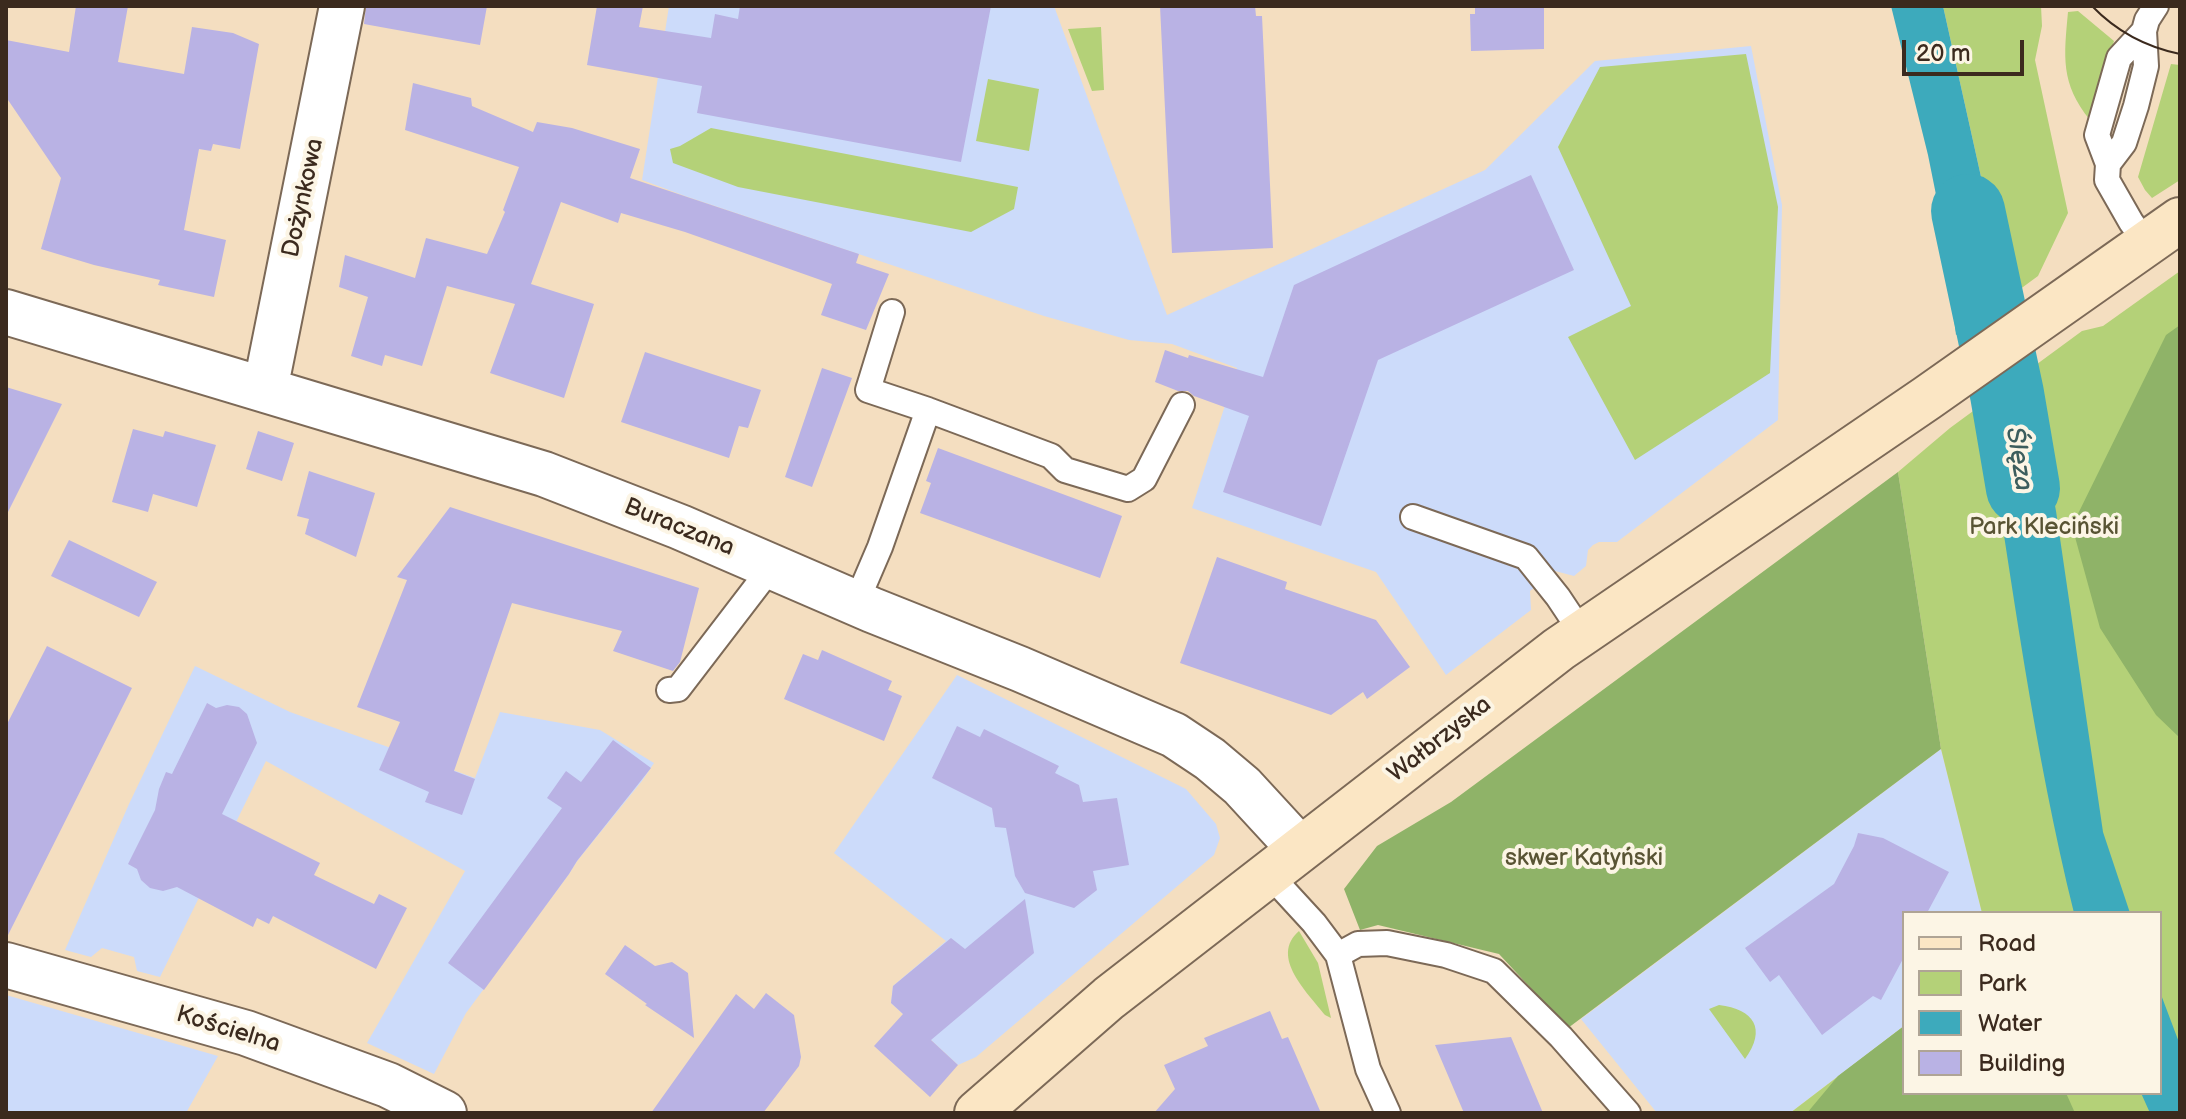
<!DOCTYPE html>
<meta charset="utf-8">
<style>
body{margin:0}
#map{position:relative;width:2186px;height:1119px;overflow:hidden;background:#f4dec0;font-family:"Balsamiq Sans",sans-serif}
canvas{display:block}
.frame{position:absolute;inset:0;border:8px solid #3b2a1e;pointer-events:none}
.legend{position:absolute;left:1902px;top:911px;width:260px;height:184px;box-sizing:border-box;background:#fcf5e5;border:2px solid #afa495;margin:0;padding:10px 14px;list-style:none;font-size:24px;color:#3b2a1e}
.legend li{display:flex;align-items:center;gap:16px;height:40px}
.legend b{width:40px;border:2px solid #afa495}
.scale{position:absolute;left:1902px;top:40px;width:122px;height:36px;box-sizing:border-box;border:4px solid #3b2a1e;border-top:0;padding-left:10px;font-size:24px;line-height:28px;white-space:nowrap;color:#3b2a1e;-webkit-text-stroke:6px #fcf5e5;paint-order:stroke}
</style>
<div id="map">
<canvas width="2186" height="1119"></canvas>
<div class="frame"></div>
<ul class="legend">
<li><b style="height:10px;background:#fbe6c4"></b>Road</li>
<li><b style="height:22px;background:#b4d178"></b>Park</li>
<li><b style="height:22px;background:#3daabc"></b>Water</li>
<li><b style="height:22px;background:#b9b2e4"></b>Building</li>
</ul>
<div class="scale">20 m</div>
</div>
<script>
const c = document.querySelector('canvas').getContext('2d');
c.lineJoin = 'round';
function paint(path, color) { c.fillStyle = color; c.fill(path, 'evenodd'); }
function trace(path, color, width, dash) { c.strokeStyle = color; c.lineWidth = width; c.lineCap = dash ? 'butt' : 'round'; c.setLineDash(dash || []); c.stroke(path); }
function drawText(font, color, halo, rows, align = 'center') {
  c.font = font + ' "Balsamiq Sans",sans-serif'; c.lineWidth = 8; c.setLineDash([]); c.textBaseline = 'middle'; c.strokeStyle = halo; c.fillStyle = color; for (const [text, x, y, turn = 0] of rows) {
    c.save(); c.translate(x, y); c.rotate((+turn || 0) * Math.PI / 180); c.textAlign = isNaN(turn) ? turn : align; if (halo) c.strokeText(text, 0, 0); c.fillText(text, 0, 0); c.restore();
  }
}
const built = new Path2D(`
 M669 6H1054L1167 315 1485 170 1595 61 1751 46 1782 205 1778 420 1617 542H1599L1593 545 1588 550 1586 566 1574 576 1555 571 1530 591 1531 610 1446 675 1376 572 1192 508 1237 368 1172 344 1129 340 1044 316 685 196 642 180Z
 M195 666 290 712 475 778 500 712 600 730 654 763 642 781 577 861 569 874 466 1013 434 1074 367 1043 465 871 266 761 160 977 137 971 134 957 102 948 91 957 65 950 129 804Z
 M957 675 1186 789 1216 824 1220 838 1214 855 976 1057 958 1065 891 1003 893 986 946 941 834 853Z
 M1941 749 1982 913H1904V1026L1790 1113H1657L1581 1019Z
 M6 995 218 1056 186 1113H6Z`);
const green = new Path2D(`
 M1943 6H2041L2042 26 2035 60 2068 213 2038 276 2008 298Z
 M2078 11 2114 41 2090 120C2060 83 2064 56 2068 12Z
 M1101 27 1104 90 1092 91 1068 29Z
 M1746 54 1778 207 1770 373 1635 460 1568 337 1631 306 1558 147 1600 67Z
 M2171 64 2180 65V180L2152 198 2145 190 2138 177Z
 M988 79 1039 89 1029 151 976 141Z
 M711 128 1018 187 1014 209 971 232 738 187 673 163 670 149 680 146Z
 M2180 271V1113H1790L1904 1026V1093H2160V913H1982L1941 749 1898 472 1950 428 2082 331 2103 326Z
 M1299 931 1318 963 1331 1018 1325 1015C1308 993 1269 957 1299 931Z
 M1719 1005C1754 1009 1767 1029 1745 1059L1709 1009Z`);
const forest = new Path2D(`
 M2180 325V738L2156 715 2100 628 2072 526 2166 335Z
 M1898 472 1941 749 1568 1028 1499 954 1378 925 1360 930 1344 889 1377 846 1451 802Z
 M1904 1026V1093H2066L2075 1113H1954L1953 1111 1937 1113H1807L1838 1076Z`);
const water = new Path2D(`
 M1891 6H1943L2008 298 1956 335 1954 317 1957 299 1928 155Z
 M2029 370 2056 511 2103 832 2130 913H2074C2034 751 2012 583 1986 418L1981 405Z
 M2160 992 2180 1045V1113H2150L2141 1093H2160Z`);
const pier = new Path2D(`
 M2012 295 2010 301 1958 339 1953 338Z
 M2030 366 2032 368 1977 408 1978 402Z`);
const river = new Path2D(`
 M1968 211 2007 394 2023 488`);
const building = new Path2D(`
 M76 6H128L118 62 184 74 192 27 233 33 259 44 240 149 213 144 211 151 199 149 184 230 226 240 214 297 158 285 160 280 94 265 41 249 61 178 6 97V40L69 52Z
 M366 6H487L480 45 364 24Z
 M597 6H643L639 27 711 38 715 14 738 19 740 6H991L961 162 697 113 702 86 587 65Z
 M1160 6H1255L1256 16H1262L1273 248 1172 253Z
 M1475 6H1544V49L1471 51 1470 14H1475Z
 M413 83 471 98 472 106 533 132 537 122 572 128 640 149 630 178 859 254 856 263 889 274 866 330 821 315 832 284 685 232 621 213 618 223 561 202 531 284 594 304 564 398 490 373 515 304 447 286 422 366 385 355 382 366 351 356 368 297 339 287 345 255 415 278 426 238 487 254 505 212 503 210 519 167 405 130Z
 M1531 175 1574 270 1378 360 1321 526 1223 492 1249 416 1194 396 1188 391H1178L1155 382 1165 350 1188 358 1189 355 1263 377 1294 285Z
 M645 352 761 390 748 428 739 426 729 458 621 422Z
 M822 368 852 378 812 487 785 477Z
 M6 387 62 404 6 516Z
 M133 429 163 437 165 431 216 445 197 507 153 494 148 512 112 502Z
 M258 431 294 443 282 481 246 469Z
 M938 448 1122 516 1100 578 920 513 931 483 926 481Z
 M309 471 375 493 356 557 305 534 309 519 297 516Z
 M450 507 699 588 680 662 673 671 613 651 622 631 512 603 454 771 475 779 462 815 425 802 429 792 379 770 400 722 357 707 407 580 397 577Z
 M69 540 157 582 139 617 51 576Z
 M1217 557 1287 582 1285 589 1376 620 1410 667 1367 699 1363 692 1331 715 1180 663Z
 M47 646 132 688 6 939V726Z
 M822 650 892 681 888 690 902 696 884 741 784 699 803 654 818 660Z
 M207 703 216 708 227 705 239 707 247 714 257 743 222 814 320 863 314 875 374 904 379 894 407 908 376 969 273 916 269 924 257 918 253 927 177 887 163 891 150 888 141 880 137 869 128 864 155 810 159 789 166 772 172 774Z
 M957 726 980 737 984 729 1059 766 1055 773 1079 785 1083 802 1117 798 1129 865 1093 871 1097 890 1074 908 1025 893 1015 876 1006 828 995 827 992 808 932 778Z
 M613 740 651 768 577 861 569 874 484 990 448 963 562 808 547 798 566 771 581 782Z
 M1858 833 1883 838 1949 872 1927 913H1904V957L1881 1000 1873 996 1822 1035 1779 975 1770 982 1745 948 1834 884 1854 846Z
 M1025 899 1034 953 931 1040 958 1065 930 1097 874 1046 903 1014 891 1003 893 986 951 938 965 949Z
 M625 945 655 966 672 962 688 973 694 1038 645 1005 647 1004 605 974Z
 M766 993 794 1015 801 1057 799 1066 763 1113H651L736 994 754 1009Z
 M1270 1011 1282 1039 1288 1037 1321 1113H1154L1175 1089 1164 1065 1208 1046 1204 1038Z
 M1511 1037 1543 1113H1464L1435 1045Z`);
const lane = new Path2D(`
 M2108 164 2124 143 2136 106 2146 66 2144 31
 M2146 243 2131 222 2107 180 2108 164 2097 135 2119 58 2144 31 2147 20 2156 6
 M892 312 868 390 928 410
 M1413 517 1526 557 1558 597 1582 633
 M856 603 880 547 928 410 1051 456 1065 470 1128 489 1144 479 1182 405
 M669 690 678 689 760 582 769 565
 M1268 873 1314 923 1338 955 1368 1069 1388 1113
 M1338 955 1358 944 1387 943 1446 955 1494 971 1561 1037 1628 1113`);
const street = new Path2D(`
 M6 312 544 474 680 527 872 610 1020 669 1174 735 1210 759 1242 786 1300 849
 M265 390 342 6
 M6 965 246 1033 388 1085 444 1113`);
const secondary = new Path2D(`
 M977 1113 1109 998 1559 649 1927 398 2180 220`);
const tram = new Path2D(`
 M2092 6C2116 31 2146 47 2180 54`);
const streetNames = [
 ["Dożynkowa",304,198,-78],
 ["Buraczana",679,528,22],
 ["Wałbrzyska",1440,740,-38],
 ["Kościelna",228,1030,17]
];
const parkNames = [
 ["Park Kleciński",2044,528],
 ["skwer Katyński",1584,859]
];
const waterNames = [
 ["Ślęza",2018,459,81]
];
paint(built, '#ccdbfa');
paint(green, '#b4d178');
paint(forest, '#8fb368');
paint(water, '#3daabc');
paint(pier, '#f4dec0');
trace(river, '#3daabc', 74);
paint(building, '#b9b2e4');
trace(lane, '#7c6957', 28);
trace(street, '#7c6957', 48);
trace(secondary, '#7c6957', 48);
trace(lane, '#fff', 24);
trace(street, '#fff', 44);
trace(secondary, '#fbe6c4', 44);
trace(tram, '#3b2a1e', 2);
drawText('24px', '#3b2a1e', '#fcf5e5', streetNames);
drawText('24px', '#595434', '#fcf5e5', parkNames);
drawText('italic 26px', '#3c5d5d', '#fcf5e5', waterNames);
</script>
